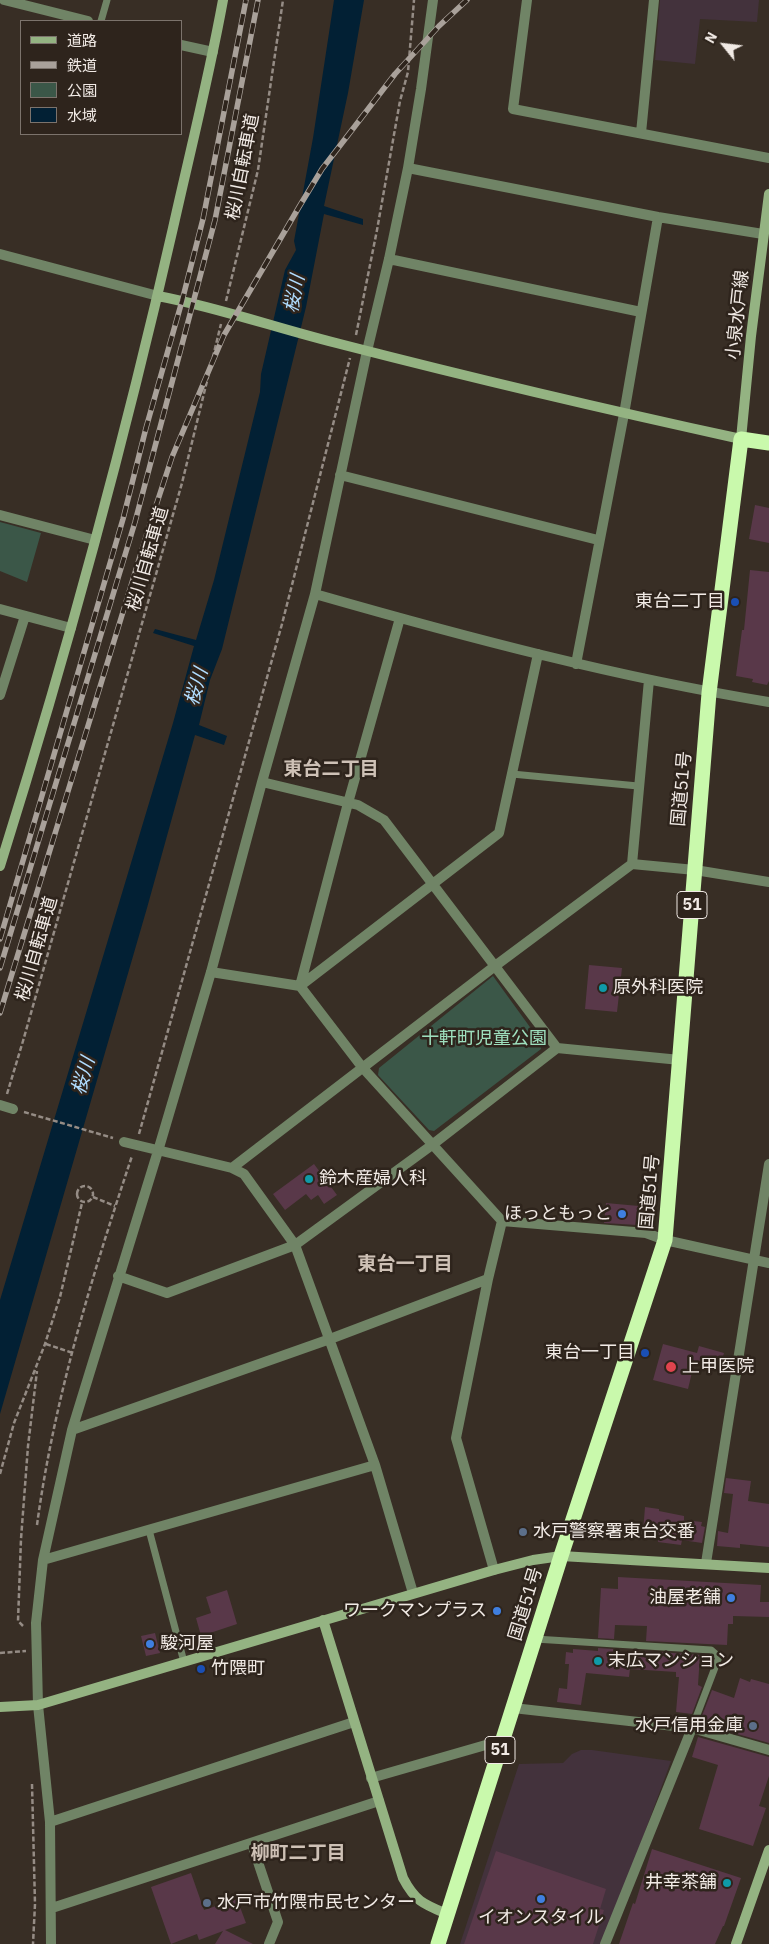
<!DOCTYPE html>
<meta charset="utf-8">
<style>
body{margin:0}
#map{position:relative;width:769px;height:1944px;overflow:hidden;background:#382e25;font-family:"IBM Plex Sans","Noto Sans JP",sans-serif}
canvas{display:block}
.legend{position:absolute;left:20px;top:20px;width:162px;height:115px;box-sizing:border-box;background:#2e241c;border:1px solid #7c736c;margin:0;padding:6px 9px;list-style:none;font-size:15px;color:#f1eae5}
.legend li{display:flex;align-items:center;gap:10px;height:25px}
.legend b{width:25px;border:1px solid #7c736c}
.north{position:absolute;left:699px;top:20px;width:50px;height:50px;-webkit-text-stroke:4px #2e241c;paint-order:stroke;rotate:299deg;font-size:14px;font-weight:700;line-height:20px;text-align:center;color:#f1eae5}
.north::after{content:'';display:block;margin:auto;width:18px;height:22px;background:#f1eae5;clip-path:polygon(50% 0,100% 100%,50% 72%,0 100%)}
</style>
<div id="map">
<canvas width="769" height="1944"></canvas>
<ul class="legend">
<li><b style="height:6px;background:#94b382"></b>道路</li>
<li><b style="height:6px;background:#a9a19a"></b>鉄道</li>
<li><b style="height:14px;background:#3b5748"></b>公園</li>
<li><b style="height:14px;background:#022034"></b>水域</li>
</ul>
<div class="north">N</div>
</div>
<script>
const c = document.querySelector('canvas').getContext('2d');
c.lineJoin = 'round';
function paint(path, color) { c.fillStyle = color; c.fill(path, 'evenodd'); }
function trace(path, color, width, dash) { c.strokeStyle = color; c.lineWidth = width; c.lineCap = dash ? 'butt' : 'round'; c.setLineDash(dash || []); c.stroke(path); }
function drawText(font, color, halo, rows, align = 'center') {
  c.font = font + ' "IBM Plex Sans","Noto Sans JP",sans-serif'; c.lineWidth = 5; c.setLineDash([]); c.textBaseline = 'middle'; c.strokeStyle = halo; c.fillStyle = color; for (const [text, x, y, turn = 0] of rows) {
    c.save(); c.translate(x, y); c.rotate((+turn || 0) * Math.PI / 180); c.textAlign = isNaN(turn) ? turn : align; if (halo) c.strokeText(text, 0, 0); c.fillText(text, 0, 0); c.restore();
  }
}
const commercial = new Path2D(`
 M660 0H759L757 22 700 19 695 64 655 60Z
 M581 1750H592L671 1761 632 1867 601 1944H460L519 1764 563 1763 572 1754Z`);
const green = new Path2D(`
 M0 522 41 533 27 582 0 571Z
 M493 976 540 1041 541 1049 434 1131 429 1130 378 1075 379 1068Z`);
const water = new Path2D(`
 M334 0H364L348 93 324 206 363 219V225L324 214 306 307 222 649 210 680 199 725 227 736 224 745 195 735 147 908 0 1414V1300L173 723 194 646 153 633 155 629 196 640 214 580 260 392 261 374 285 270 296 250 294 241 313 138Z`);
const building = new Path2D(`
 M755 505 769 508V543L749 539Z
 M750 570 769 572V681L767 685 752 682 753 679 736 676 742 630H744Z
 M589 965 622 968 617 1012 585 1009Z
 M314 1164 337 1195 324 1204 318 1195 311 1200 306 1194 285 1210 273 1194Z
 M606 1203 639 1206 637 1225 604 1223Z
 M663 1344 697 1353 699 1346 724 1353 719 1371 694 1364 688 1389 653 1380Z
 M726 1478 751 1481 748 1501 769 1504V1547L740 1544V1548L717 1546 718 1531 728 1533 733 1494 724 1493Z
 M645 1507 659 1509V1511L684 1516V1520L702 1522 701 1526 705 1527 702 1543 682 1540 681 1545 658 1542 659 1533 643 1532Z
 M618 1577 761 1585 760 1602H769V1617L733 1616V1624H728L727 1645 646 1641 647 1626 615 1625 614 1639 598 1638 601 1588 618 1589Z
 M227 1590 237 1624 201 1636 196 1618 211 1613 206 1597Z
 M155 1633 160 1653 146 1656 141 1636Z
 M598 1648 613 1649V1652L640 1654V1653H645V1651L700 1655 698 1685 702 1687 692 1714 676 1712 679 1677H676V1672L630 1669 629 1677 586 1673 581 1705 557 1702 559 1688 567 1689 569 1664H565L566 1652 573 1653V1649L598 1651Z
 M740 1678 750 1682 751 1679 769 1684V1743L702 1724 700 1721 712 1690 734 1698Z
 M698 1737 769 1757V1776L759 1806 766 1808 753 1846 699 1829 718 1765 692 1757Z
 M652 1849 741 1878 724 1926H723L715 1944H619L633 1903 635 1904Z
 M496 1851 606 1889 600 1909 604 1910 593 1944H464Z
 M191 1873 204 1910 237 1899 246 1923 225 1930 253 1944H215L223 1931 199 1940 197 1934 171 1944 151 1887Z`);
const path = new Path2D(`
 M226 301 258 170 283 0
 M356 335 377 230 400 101 408 72 414 0
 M7 1094 23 1041 182 483 221 324
 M24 1112 113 1138
 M139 1134 282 624 350 358
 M77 1194a8 8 0 1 1 16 0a8 8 0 1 1-16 0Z
 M93 1197 115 1206
 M46 1344 73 1353
 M0 1474 14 1423 45 1344 60 1297 82 1203
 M37 1525C54 1399 92 1276 132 1156
 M23 1626 18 1621 21 1539 28 1446 37 1371
 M0 1653 26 1651
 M32 1784 35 1904 33 1944`);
const lane = new Path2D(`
 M101 21 107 0
 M512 774 638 786
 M149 1530 184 1662
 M535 1639 711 1650 719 1657 692 1728`);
const street = new Path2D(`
 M4 0 88 21
 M527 0 513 109 769 158
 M181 45 213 52
 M641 133 654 0
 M408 168 658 217 763 234
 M0 254 158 296
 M389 259 641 312
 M340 475 598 540
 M0 515 95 540
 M315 594C465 637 616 677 769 702
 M0 609 71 628
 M400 618 348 803 300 986 362 1067 502 1221 646 1233 665 1240 769 1263
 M576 664 624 414 658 217
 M0 695 25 616
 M262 782 358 805 384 820 557 1048
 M632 864 649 680
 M211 972 300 986 499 833 538 654
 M0 1105 13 1109
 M124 1142 232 1168 495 966 632 864 695 870 769 882
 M232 1168 244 1174 295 1245 375 1465 413 1593
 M118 1276 167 1293 295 1245 432 1145 557 1048 680 1060
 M72 1430 330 1339 488 1279
 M43 1560 375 1465
 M706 1563 769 1164
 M494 1570 456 1438 488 1279 502 1221
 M513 1708 692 1728 769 1750
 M371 1778 503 1740
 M50 1822 354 1722
 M252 1844 278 1922 269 1944
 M52 1908 379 1801
 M51 1944 50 1822 38 1705 36 1623 43 1560 72 1430 158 1151 211 972 262 782 315 594 367 351 389 259 408 168 421 89 433 0
 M605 1944 692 1728`);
const secondary = new Path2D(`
 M158 296C221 308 282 330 344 345 476 379 608 410 741 439L751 336 769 194
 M0 866C66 656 124 443 173 228 190 152 209 77 223 0
 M323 1620 403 1878C415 1901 423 1904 447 1914
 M0 1707 38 1705 494 1570 533 1560 561 1556 769 1568
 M736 1944 769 1850`);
const highway = new Path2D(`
 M438 1944 561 1556 665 1240 709 693 741 439 769 443`);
const rail = new Path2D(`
 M0 939 123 519 146 428 182 301 203 219 246 0
 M0 968 135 522 215 220 258 0
 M0 1013 149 527 172 457 224 335 299 207 322 169 395 74 439 26 467 0`);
const markers = [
 [735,602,5,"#1a4fb4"],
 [603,988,5,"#0f9aa8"],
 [309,1179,5,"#0f9aa8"],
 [622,1214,5,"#3f7fe0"],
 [645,1353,5,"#1a4fb4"],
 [671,1367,6,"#e0444e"],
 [523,1532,5,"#5c6f8a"],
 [731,1598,5,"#3f7fe0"],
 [497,1611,5,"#3f7fe0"],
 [150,1644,5,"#3f7fe0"],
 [598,1661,5,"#0f9aa8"],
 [201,1669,5,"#1a4fb4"],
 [753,1726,5,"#5c6f8a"],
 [727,1883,5,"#0f9aa8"],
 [541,1899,5,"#3f7fe0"],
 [207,1903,5,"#5c6f8a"]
];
const shields = [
 [692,905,30],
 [500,1750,30]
];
const shieldNames = [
 ["51",692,905],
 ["51",500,1750]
];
const streetNames = [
 ["桜川自転車道",243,167,-79],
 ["小泉水戸線",738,315,-84],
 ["桜川自転車道",148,559,-74],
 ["国道51号",682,789,-85],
 ["桜川自転車道",37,949,-74],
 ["国道51号",650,1192,-85],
 ["国道51号",526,1604,-73]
];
const poiNames = [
 ["東台二丁目",725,602,"right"],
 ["原外科医院",613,988],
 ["鈴木産婦人科",319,1179],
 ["ほっともっと",612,1214,"right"],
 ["東台一丁目",635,1353,"right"],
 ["上甲医院",682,1367],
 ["水戸警察署東台交番",533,1532],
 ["油屋老舗",721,1598,"right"],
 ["ワークマンプラス",487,1611,"right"],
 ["駿河屋",160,1644],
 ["末広マンション",608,1661],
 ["竹隈町",211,1669],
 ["水戸信用金庫",743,1726,"right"],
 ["井幸茶舗",717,1883,"right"],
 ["水戸市竹隈市民センター",217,1903],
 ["イオンスタイル",541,1918,"center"]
];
const parkNames = [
 ["十軒町児童公園",484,1039]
];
const waterNames = [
 ["桜川",295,294,-79],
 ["桜川",197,687,-74],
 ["桜川",84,1076,-74]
];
const neighbourhoodNames = [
 ["東台二丁目",331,770],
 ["東台一丁目",405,1265],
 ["柳町二丁目",298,1854]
];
paint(commercial, '#43323c');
paint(green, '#3b5748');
paint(water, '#022034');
paint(building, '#593849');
trace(path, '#958c85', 2.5, [5, 2.5]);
trace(lane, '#708466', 7);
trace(street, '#708466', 10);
trace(secondary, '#94b382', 10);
trace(highway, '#c9f9ac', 15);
trace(rail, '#a9a19a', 5.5);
trace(rail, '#2e241c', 4, [11]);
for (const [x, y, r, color] of markers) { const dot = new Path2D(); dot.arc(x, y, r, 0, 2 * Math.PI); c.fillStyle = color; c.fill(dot); trace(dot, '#2e241c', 2); }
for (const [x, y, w] of shields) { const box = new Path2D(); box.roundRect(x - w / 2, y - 13.5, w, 27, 4); c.fillStyle = '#2e241c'; c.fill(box); trace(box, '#f1eae5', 1); }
drawText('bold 16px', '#f1eae5', null, shieldNames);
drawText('18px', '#f1eae5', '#2e241c', streetNames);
drawText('18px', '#f1eae5', '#2e241c', poiNames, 'left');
drawText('18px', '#9ee0be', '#2e241c', parkNames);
drawText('italic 19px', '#b0dcfe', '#2e241c', waterNames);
drawText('bold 19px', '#cec1b6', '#2e241c', neighbourhoodNames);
</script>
